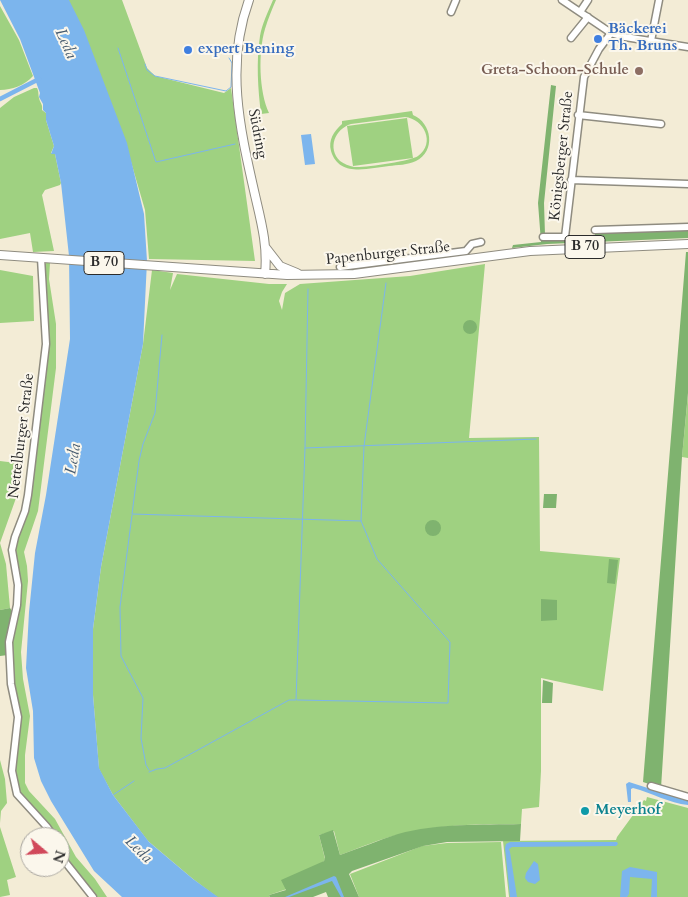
<!DOCTYPE html>
<meta charset="utf-8">
<style>
body{margin:0}
#map{position:relative;width:688px;height:897px;overflow:hidden;background:#f3ecd6;font-family:Cardo,serif}
canvas{display:block}
.north{position:absolute;left:20px;top:827px;width:50px;height:50px;box-sizing:border-box;background:#fbf7ec;border:1px solid #a8a59f;border-radius:50%;rotate:108deg;font-size:14px;font-weight:700;line-height:20px;text-align:center;color:#2b2b2b}
.north::after{content:'';display:block;margin:auto;width:18px;height:22px;background:#d1495b;clip-path:polygon(50% 0,100% 100%,50% 72%,0 100%)}
</style>
<div id="map">
<canvas width="688" height="897"></canvas>
<div class="north">N</div>
</div>
<script>
const c = document.querySelector('canvas').getContext('2d');
c.lineJoin = 'round';
function paint(path, color) { c.fillStyle = color; c.fill(path, 'evenodd'); }
function trace(path, color, width, dash) { c.strokeStyle = color; c.lineWidth = width; c.lineCap = dash ? 'butt' : 'round'; c.setLineDash(dash || []); c.stroke(path); }
function drawText(font, color, halo, rows, align = 'center') {
  c.font = font + ' Cardo,serif'; c.lineWidth = 4; c.setLineDash([]); c.textBaseline = 'middle'; c.strokeStyle = halo; c.fillStyle = color; for (const [text, x, y, turn = 0] of rows) {
    c.save(); c.translate(x, y); c.rotate((+turn || 0) * Math.PI / 180); c.textAlign = isNaN(turn) ? turn : align; if (halo) c.strokeText(text, 0, 0); c.fillText(text, 0, 0); c.restore();
  }
}
const green = new Path2D(`
 M66 0H122L147 68 155 76 224 93 231 88 255 261 149 259 145 210 129 155Z
 M273 0H276C272 9 268 19 265 29 258 52 259 92 269 113L261 114C258 89 256 62 260 36 262 24 268 12 273 0Z
 M0 6 19 40 33 76C25 85 12 90 0 90Z
 M34 88H37C39 92 38 94 39 98 40 103 43 104 42 110L46 113V120L54 146 51 153 55 154 61 183 60 185 45 190 42 195 54 251 33 252 30 233 0 239V108L14 97Z
 M412 111 413 115C432 123 436 151 416 161 408 165 397 165 389 166 369 168 339 178 331 151 328 140 334 131 342 124V121ZM405 117C424 119 436 143 418 156 411 161 364 168 354 167 349 166 344 164 340 161 327 148 335 129 351 124Z
 M407 118 413 158 353 166 347 126Z
 M46 263H50L49 279 56 324V368L38 511 24 552 27 566 28 581 21 652 23 679 30 716 25 755V783L29 791 55 819 76 857 95 879 107 897H96L63 856 60 847V837H56L24 800 17 787 14 776 20 723 12 682 10 652 18 611 14 549 21 527 43 391 44 266Z
 M485 264 469 438 539 437 540 551 620 558 603 691 541 678V771L539 807 522 809 521 824C481 824 441 824 402 834 381 838 360 848 340 855L334 831 319 835 325 859 324 861 287 889 269 895 270 897H217L193 879 148 841 113 795 99 769 93 695V629L101 567 143 344 152 270 173 273 170 290 177 274 269 284H287L282 292 279 301 282 310 285 293 300 284 410 276Z
 M0 270 33 276 34 321 0 323Z
 M688 394V458L682 457Z
 M0 461 16 463V498L0 543 6 564 10 608 0 610Z
 M0 760 5 779 7 803 1 811 0 823Z
 M647 797 688 808V897H509L503 841 616 840 617 837 644 800 646 801Z
 M0 827 16 877 7 880 10 895 0 897Z
 M501 842 506 897H359L350 874 422 846 447 843Z`);
const forest = new Path2D(`
 M551 85 556 86 544 203 545 235 595 237V230L688 228V238L547 244 512 248 513 245 541 242 538 203Z
 M686 252H688V393L682 457 661 788 643 782Z
 M463 327a7 7 0 1 1 14 0a7 7 0 1 1-14 0Z
 M544 494H557L556 508H543Z
 M425 528a8 8 0 1 1 16 0a8 8 0 1 1-16 0Z
 M609 559 618 560 615 584 607 583Z
 M541 599 557 600V620L541 621Z
 M10 608 12 611 7 634 8 655 0 656V610Z
 M543 680 553 683 552 703H542Z
 M521 824 520 841 447 842 423 846 352 871 349 874 359 897H328L326 892 313 897H270L269 895 286 890 281 880 324 861 325 858 319 835 333 830 340 855C360 848 379 840 398 834 438 823 481 825 521 824Z`);
const water = new Path2D(`
 M0 0H69L84 30 127 143 144 214 147 261 143 344 101 567 93 629V695L99 768 113 795 149 842 193 879 218 897H122L94 871 51 801 41 781 34 758 33 711 26 668 29 612 35 553 46 495 70 339 69 256 61 183 55 154H51L54 146 46 120V113L43 110V104L39 97 40 93 20 39Z
 M311 134 315 164 305 165 301 135Z
 M629 782 688 801V805C669 803 652 793 633 788L631 789V802H628L626 784Z
 M510 842H617L618 844 616 846 512 847 509 849 510 852 517 897H510L505 848 506 844Z
 M534 861 538 864 540 880 535 884 528 882 525 878 526 873Z
 M630 867 657 872V897H651L652 879 630 877 629 894 627 897H620L622 871Z
 M334 876 336 877 344 897H341L332 881 289 897H285Z`);
const stream = new Path2D(`
 M118 48 156 162 235 144
 M145 64 147 70 155 76 226 91 231 87 232 63 229 58
 M162 335 155 413 143 444 139 461 132 514 361 521
 M305 448 308 289
 M132 515 120 607 121 656 143 698 141 738 146 765 149 770
 M297 700 448 703 450 642 377 559 361 521 364 446 386 283
 M149 772 157 769 165 768 289 700H296L305 448 536 439
 M113 795 134 781`);
const canal = new Path2D(`
 M0 99 39 79`);
const minor = new Path2D(`
 M562 0 611 33 625 37 688 47
 M451 12 456 0
 M580 12 588 0
 M571 38 588 17
 M651 41 659 0
 M578 115 661 124
 M571 180 688 184
 M595 230 688 227
 M543 237H565L584 77 599 49 611 33
 M41 258 46 344 28 495 25 511 15 537 12 550 18 585 17 605 9 642 11 684 18 717 12 771 17 794 47 827 54 837
 M340 267 466 251 472 244 481 242
 M651 786 688 797
 M60 853 66 863 93 897`);
const major = new Path2D(`
 M249 0C225 66 240 129 255 195 261 221 268 246 265 274
 M266 248 280 266 297 273
 M0 255 287 275 354 274 530 251 688 244`);
const markers = [
 [598,39,5,"#3f7fe0"],
 [188,50,5,"#3f7fe0"],
 [639,71,5,"#8d6e63"],
 [585,811,5,"#0f9aa8"]
];
const shields = [
 [585,247,40],
 [104,263,40]
];
const shieldNames = [
 ["B 70",585,247],
 ["B 70",104,263]
];
const shopNames = [
 ["Bäckerei",608,30],
 ["Th. Bruns",608,47],
 ["expert Bening",198,50]
];
const educationNames = [
 ["Greta-Schoon-Schule",629,71]
];
const streetNames = [
 ["Südring",257,134,79],
 ["Königsberger Straße",562,156,-84],
 ["Papenburger Straße",388,254,-6],
 ["Nettelburger Straße",22,436,-83]
];
const cultureNames = [
 ["Meyerhof",595,811]
];
const waterNames = [
 ["Leda",65,44,66],
 ["Leda",74,459,-80],
 ["Leda",138,850,45]
];
paint(green, '#9fd181');
paint(forest, '#7fb36f');
paint(water, '#7cb5ed');
trace(stream, '#7cb5ed', 1);
trace(canal, '#7cb5ed', 4.5);
trace(minor, '#8f8c80', 9);
trace(major, '#8f8c80', 10);
trace(minor, '#fff', 6);
trace(major, '#fff', 8);
for (const [x, y, r, color] of markers) { const dot = new Path2D(); dot.arc(x, y, r, 0, 2 * Math.PI); c.fillStyle = color; c.fill(dot); trace(dot, '#fbf7ec', 2); }
for (const [x, y, w] of shields) { const box = new Path2D(); box.roundRect(x - w / 2, y - 11.5, w, 23, 4); c.fillStyle = '#fbf7ec'; c.fill(box); trace(box, '#2b2b2b', 1); }
drawText('bold 14px', '#2b2b2b', null, shieldNames);
drawText('bold 15px', '#366cbe', '#fbf7ec', shopNames, 'left');
drawText('bold 15px', '#785e54', '#fbf7ec', educationNames, 'right');
drawText('15px', '#2b2b2b', '#fbf7ec', streetNames);
drawText('bold 15px', '#0d838f', '#fbf7ec', cultureNames, 'left');
drawText('italic 16px', '#475b6f', '#fbf7ec', waterNames);
</script>
